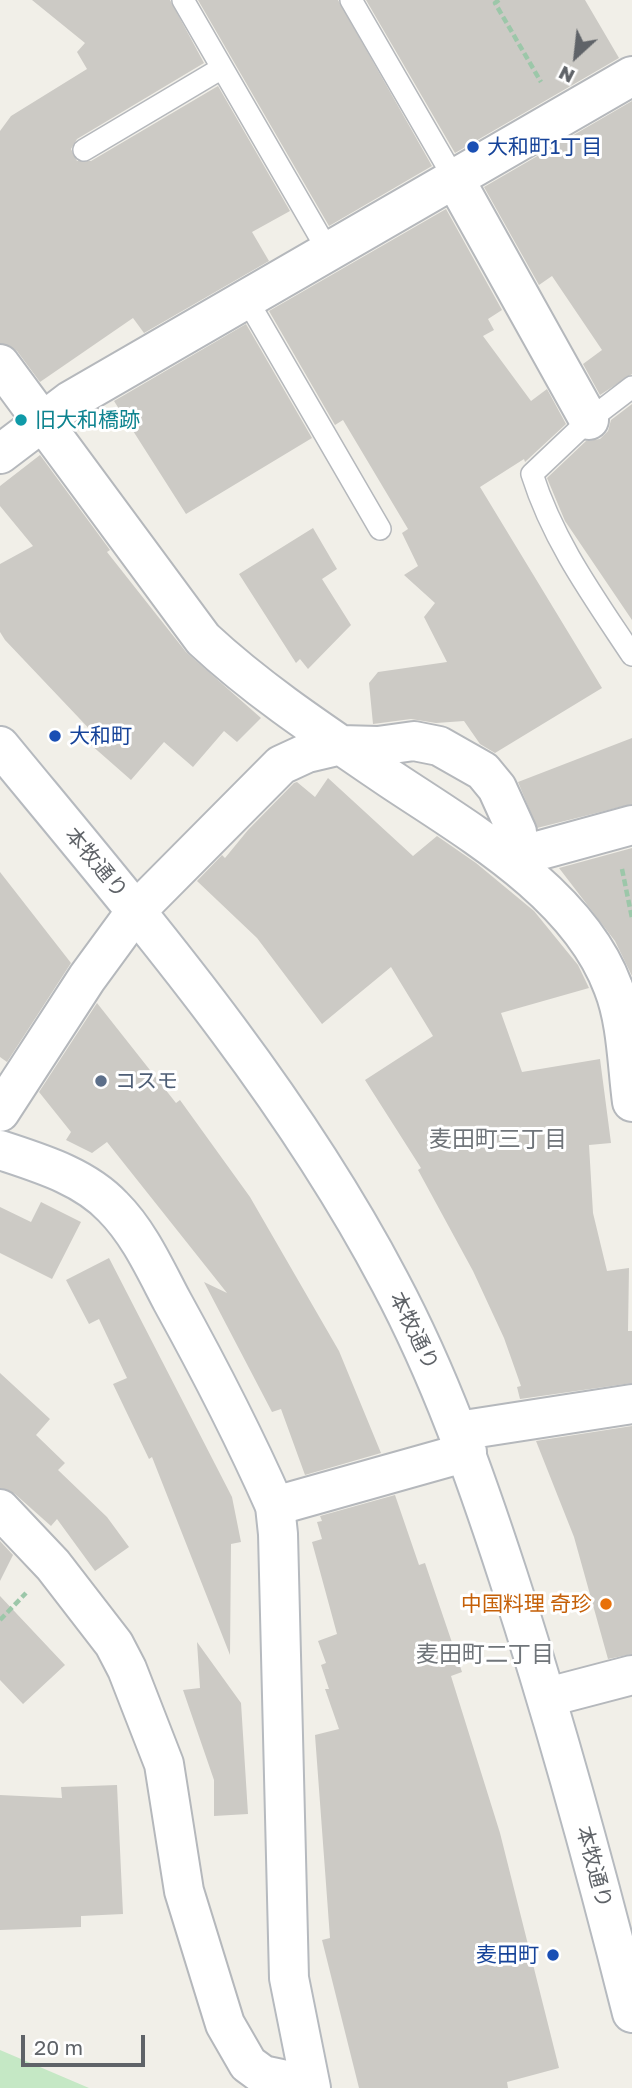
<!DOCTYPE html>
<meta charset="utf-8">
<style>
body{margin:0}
#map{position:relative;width:632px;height:2088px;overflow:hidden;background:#f1efe8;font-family:"Golos Text",sans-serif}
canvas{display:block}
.north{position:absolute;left:541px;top:21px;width:70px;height:70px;-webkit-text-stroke:5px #fff;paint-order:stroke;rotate:207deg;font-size:19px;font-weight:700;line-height:28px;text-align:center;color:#5f6368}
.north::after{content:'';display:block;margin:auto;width:24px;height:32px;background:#5f6368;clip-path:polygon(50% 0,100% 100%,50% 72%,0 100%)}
.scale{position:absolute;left:21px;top:2035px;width:124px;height:32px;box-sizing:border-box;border:4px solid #5f6368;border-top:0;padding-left:9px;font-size:21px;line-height:24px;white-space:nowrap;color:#5f6368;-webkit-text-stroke:5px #fff;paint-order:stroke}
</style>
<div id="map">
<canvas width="632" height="2088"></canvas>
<div class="north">N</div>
<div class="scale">20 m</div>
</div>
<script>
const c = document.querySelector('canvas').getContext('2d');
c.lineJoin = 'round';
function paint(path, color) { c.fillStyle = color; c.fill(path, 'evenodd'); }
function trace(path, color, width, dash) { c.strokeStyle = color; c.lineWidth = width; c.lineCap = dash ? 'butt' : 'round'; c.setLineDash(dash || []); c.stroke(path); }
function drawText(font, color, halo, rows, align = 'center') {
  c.font = font + ' "Golos Text","Noto Sans JP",sans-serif'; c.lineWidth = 6; c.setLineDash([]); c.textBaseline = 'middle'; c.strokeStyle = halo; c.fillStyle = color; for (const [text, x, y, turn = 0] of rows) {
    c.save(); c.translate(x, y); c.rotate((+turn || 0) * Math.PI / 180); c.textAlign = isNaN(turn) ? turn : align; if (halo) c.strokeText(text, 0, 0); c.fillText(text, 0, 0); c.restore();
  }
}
const green = new Path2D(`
 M0 2050 89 2088H0Z`);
const building = new Path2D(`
 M32 0H170L204 63 77 139 71 149 77 161H91L218 86 290 211 252 232 269 261 144 333 133 318 40 382 17 351 0 343V131L11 116 87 69 77 52 85 43Z
 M198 0H338L432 166 329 226Z
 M366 0H585L619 58 455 153Z
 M632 101V374L600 395 583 364 602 350 552 276 539 285 484 187Z
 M446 209 502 310 488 319 494 330 483 336 531 401 547 389 566 424 525 462 524 459 480 487 602 688 495 753 480 744 464 721 436 723 411 719 373 724 369 683 378 672 447 662 424 617 435 603 404 575 418 566 402 533 408 529 343 420 335 425 269 311Z
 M246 324 312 438 186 514 114 401Z
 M632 404V620L565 521 547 478 586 441 600 439 608 431 611 420Z
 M40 455 110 550 107 552 186 652 261 718 237 742 224 731 193 767 164 742 131 780 90 744 97 737 5 640 0 632V564L33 546 0 506V486Z
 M313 528 337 569 322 579 351 625 308 669 300 659 296 663 239 574Z
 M632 738V804L537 828 518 782Z
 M328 778 413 856 437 836 476 863 534 911 578 965 589 988 501 1013 522 1072 600 1059 611 1143 589 1145 593 1213 607 1271 629 1268 628 1331H632V1383L520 1399 517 1387 521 1386 504 1338 473 1271 418 1170 421 1168 365 1080 433 1036 391 967 322 1024 257 938 197 881 222 855 225 858 248 830 294 783 297 782 315 797Z
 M632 848V976L615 941 559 868Z
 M0 872 71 963 7 1062 0 1057Z
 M97 1003 176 1103 180 1100 250 1197 339 1351 381 1453 305 1475 281 1409 272 1412 204 1282 227 1293 107 1142 92 1153 66 1140 71 1132 39 1092Z
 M41 1202 81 1222 52 1279 0 1253V1207L31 1222Z
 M109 1258 232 1497 241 1542 231 1544 230 1655 152 1457 149 1459 113 1384 127 1378 99 1319 89 1324 66 1280Z
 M0 1373 50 1419 36 1435 65 1463 58 1470 107 1517 129 1547 95 1571 57 1519 51 1526 15 1494 0 1488Z
 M632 1426V1654L608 1659 574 1537 536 1441Z
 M395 1495 419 1565 425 1563 462 1672 451 1676 500 1833 559 2068 507 2082 508 2088H359L322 1940 330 1938 315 1735 339 1729 325 1689H329L321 1665 326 1663 318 1641 337 1634 312 1542 322 1539 317 1522 322 1521 320 1516Z
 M0 1541 13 1555 0 1581Z
 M0 1596 65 1665 23 1704 0 1680Z
 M197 1642 241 1703 248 1814 214 1816V1780L183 1690 200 1688Z
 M117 1785 123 1914 81 1916V1927L0 1930V1795L62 1798 61 1787Z`);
const path = new Path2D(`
 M499 0 495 3 541 82
 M622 869 632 918
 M0 1620 26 1593`);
const lane = new Path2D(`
 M183 0 327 249
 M351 0 454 178
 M84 150 222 68
 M246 298 380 529
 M632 387 589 420 532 474C553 541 593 596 632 655`);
const street = new Path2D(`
 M454 178 589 420
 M0 364 203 639C261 693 329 737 395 782 472 833 579 895 613 987 627 1022 627 1065 632 1102
 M0 454 70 401 632 76
 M508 859 632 825
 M0 1112 87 978 136 911 281 765 307 753 341 745 378 746 414 741 439 746 483 771 497 788 517 832 508 859
 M458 1431 632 1404
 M275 1506 467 1452
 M0 1509 53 1565 114 1644 127 1669 164 1764 184 1891 225 2024 248 2064 263 2075 310 2085
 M548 1697 632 1675`);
const secondary = new Path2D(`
 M0 746C140 916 287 1086 390 1282 440 1376 475 1475 508 1576 555 1720 595 1866 632 2013
 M0 1150C39 1163 84 1176 113 1207 139 1233 155 1269 172 1301 209 1368 244 1436 275 1506L278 1534 289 1978 311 2088`);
const markers = [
 [473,147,7,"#1a4fb4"],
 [21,420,7,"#0f9aa8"],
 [55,736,7,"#1a4fb4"],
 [101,1081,7,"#5c6f8a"],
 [606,1604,7,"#e8710a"],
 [553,1955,7,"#1a4fb4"]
];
const transitNames = [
 ["大和町1丁目",487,147],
 ["大和町",69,736],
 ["麦田町",539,1955,"right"]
];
const cultureNames = [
 ["旧大和橋跡",35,420]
];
const streetNames = [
 ["本牧通り",96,863,50],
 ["本牧通り",414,1331,64],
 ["本牧通り",594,1867,75]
];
const serviceNames = [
 ["コスモ",115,1081]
];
const foodNames = [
 ["中国料理 奇珍",592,1604]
];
const neighbourhoodNames = [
 ["麦田町三丁目",498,1140],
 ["麦田町二丁目",485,1655]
];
paint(green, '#c5e8c5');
paint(building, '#cccac5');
trace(lane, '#b5b8bc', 24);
trace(street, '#b5b8bc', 42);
trace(secondary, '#b6babf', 42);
trace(path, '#9cc7a9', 4.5, [7, 3.5]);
trace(lane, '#fff', 21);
trace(street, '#fff', 38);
trace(secondary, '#fff', 38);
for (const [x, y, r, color] of markers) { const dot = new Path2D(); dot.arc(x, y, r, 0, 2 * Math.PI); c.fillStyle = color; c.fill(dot); trace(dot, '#fff', 2.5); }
drawText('21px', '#164399', '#fff', transitNames, 'left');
drawText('21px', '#0d838f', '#fff', cultureNames, 'left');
drawText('21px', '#5f6368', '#fff', streetNames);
drawText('21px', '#4e5e75', '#fff', serviceNames, 'left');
drawText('21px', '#c56008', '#fff', foodNames, 'right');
drawText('23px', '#70757a', '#fff', neighbourhoodNames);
</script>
